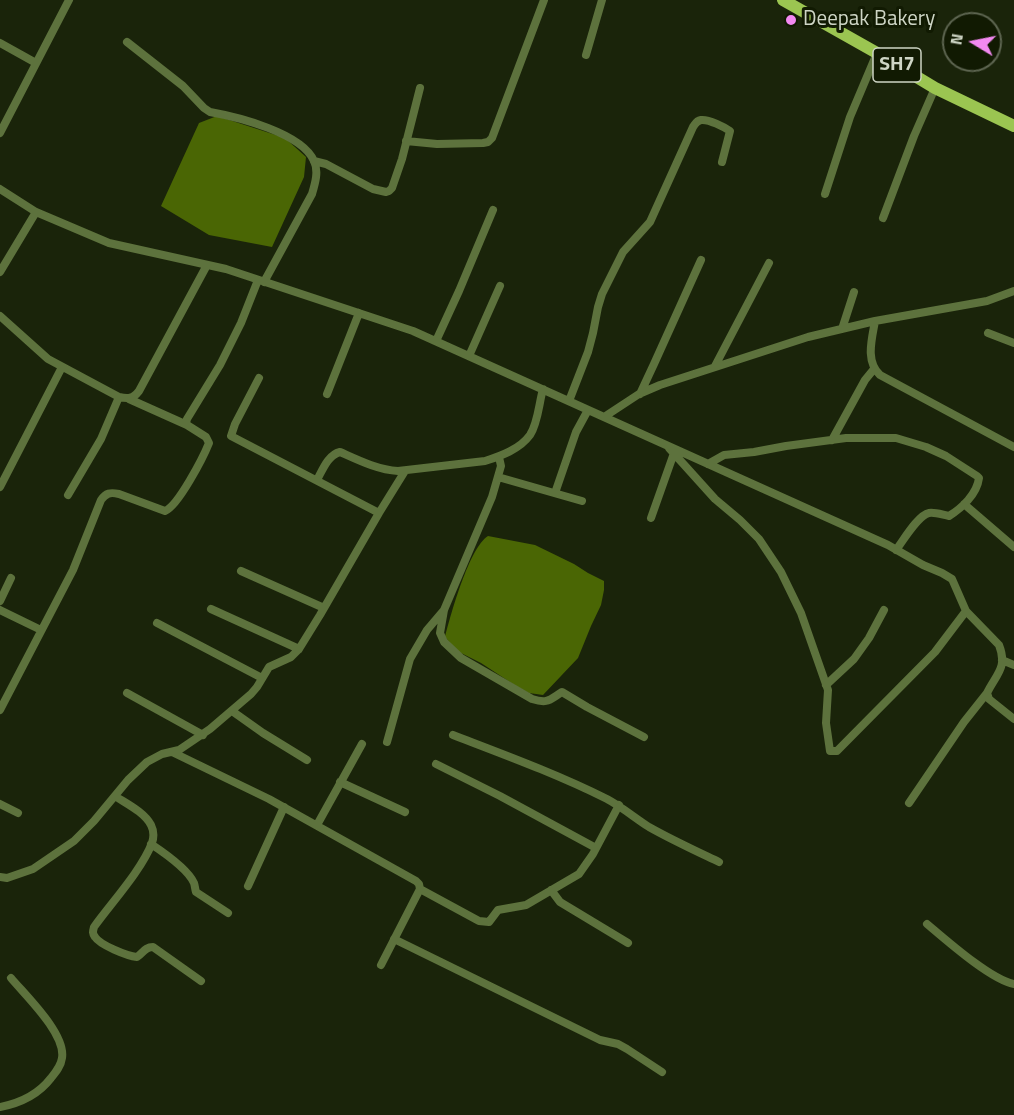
<!DOCTYPE html>
<style>
body{margin:0}
#map{position:relative;width:1014px;height:1115px;overflow:hidden;background:#1a240a;font-family:"Titillium Web",sans-serif}
canvas{display:block}
.north{position:absolute;left:942px;top:12px;width:60px;height:60px;box-sizing:border-box;background:#111a02;border:2px solid #5d6550;border-radius:50%;rotate:280deg;font-size:16px;font-weight:700;line-height:24px;text-align:center;color:#ced5c5}
.north::after{content:'';display:block;margin:auto;width:21px;height:27px;background:#f389f1;clip-path:polygon(50% 0,100% 100%,50% 72%,0 100%)}
</style>
<div id="map">
<canvas width="1014" height="1115"></canvas>
<div class="north">N</div>
</div>
<script>
const c = document.querySelector('canvas').getContext('2d');
c.lineJoin = 'round';
function paint(path, color) { c.fillStyle = color; c.fill(path, 'evenodd'); }
function trace(path, color, width, dash) { c.strokeStyle = color; c.lineWidth = width; c.lineCap = dash ? 'butt' : 'round'; c.setLineDash(dash || []); c.stroke(path); }
function drawText(font, color, halo, rows, align = 'center') {
  c.font = font + ' "Titillium Web",sans-serif'; c.lineWidth = 6; c.setLineDash([]); c.textBaseline = 'middle'; c.strokeStyle = halo; c.fillStyle = color; for (const [text, x, y, turn = 0] of rows) {
    c.save(); c.translate(x, y); c.rotate((+turn || 0) * Math.PI / 180); c.textAlign = isNaN(turn) ? turn : align; if (halo) c.strokeText(text, 0, 0); c.fillText(text, 0, 0); c.restore();
  }
}
const water = new Path2D(`
 M217 116 285 138 306 157 304 177 272 247 209 235 161 206 199 123Z
 M488 536 535 545 574 564 588 573 604 581V590L601 605 591 626 578 658 543 695 529 693 516 686 481 663 457 651 445 637C451 614 469 548 488 536Z`);
const minor = new Path2D(`
 M127 42 183 86 204 108 210 112C238 117 302 133 314 161 319 171 315 184 312 194L264 282
 M0 43 36 63
 M586 55 602 0
 M0 133 69 0
 M406 141 437 144 483 143 488 142 492 138 544 0
 M314 161 326 164 373 189 386 192 389 191 392 188 402 159 420 88
 M0 189 36 212 109 243 226 269 413 331 888 545 923 565 942 573 952 579 966 611 999 645C1008 668 996 674 987 693L989 699 1014 719
 M825 194 850 117 877 53
 M883 218 914 136 935 88
 M0 272 36 212
 M0 316 48 359 119 397C128 399 133 399 139 391L207 265
 M875 321C872 339 865 361 880 375L1014 447
 M842 329 854 292
 M988 333 1014 343
 M436 341 459 291 493 210
 M469 356 500 286
 M715 366 769 263
 M259 378 235 424 231 436 379 513
 M327 394 359 313
 M640 394 654 364 701 260
 M129 399 187 425
 M569 401 588 352 593 333 598 307 602 294 623 252 650 222 693 127C696 123 696 121 701 120 709 119 724 127 730 131L722 162
 M604 417 639 394 660 385 808 337 875 321 987 301 1014 291
 M832 440 865 380 874 369
 M669 448 715 499 740 520 759 539 781 572 801 613 828 690 826 723 830 751H837L935 652 966 611
 M499 457 501 466 492 497 444 610 440 633 444 642 461 658 532 699C548 704 549 700 562 692L587 707 644 737
 M708 464 724 455 754 452 786 446 846 438H896L926 447 946 456 977 476 979 478C977 494 962 508 949 516 943 515 935 512 929 513 918 515 903 541 896 550
 M498 477 582 501
 M317 480C323 469 328 455 340 452 358 460 378 470 398 471L485 461C501 456 520 449 530 435 538 423 539 403 543 389
 M0 487 62 367
 M555 493 576 432 588 410
 M68 495 101 439 119 397
 M964 504 1014 547
 M651 518 674 453
 M241 571 324 608
 M0 601 11 578
 M211 609 299 649
 M0 610 41 630
 M157 623 262 678
 M1002 660 1014 665
 M826 685 854 659 869 638 884 610
 M127 693 203 735
 M0 710 73 570 101 500C106 493 110 492 119 494L165 511C178 506 203 458 209 443L206 437 187 425 186 423 187 419 220 365 241 323 258 280
 M232 711 263 733 307 760
 M453 735C505 755 557 774 607 799 622 807 635 818 649 827 672 840 696 851 719 862
 M387 742 410 659 427 630 444 610
 M172 752 269 799 416 881 419 884 420 889 381 965
 M436 764 500 796 596 848
 M340 782 405 812
 M115 796C127 804 144 812 151 825 154 831 154 837 152 843 141 871 112 902 94 927 93 931 92 933 95 937 100 945 127 956 137 957 143 953 145 947 153 947L201 981
 M909 803 964 722 987 693
 M0 804 18 813
 M317 825 362 744
 M151 844C163 852 188 869 194 883 195 886 195 889 196 892L228 913
 M0 877 7 878 33 869 74 841 94 821 128 780 147 762 162 754 179 750 210 729 251 694 257 687 269 667 291 657 299 649 320 615 379 513 405 471
 M248 886 284 807
 M420 889 479 921 489 922 498 910 526 905 579 874 593 854 619 805
 M551 890 560 902 628 943
 M927 924C946 940 991 980 1014 984
 M394 939 600 1040 618 1044 627 1049 662 1072
 M0 1107C21 1103 38 1095 51 1078 56 1072 61 1066 62 1058 66 1034 26 996 11 978`);
const primary = new Path2D(`
 M783 0 877 53 935 88 1014 126`);
const markers = [
 [791,20,6,"#f389f1"]
];
const shields = [
 [897,65,48]
];
const shieldNames = [
 ["SH7",897,65]
];
const poiNames = [
 ["Deepak Bakery",803,20]
];
paint(water, '#4a6604');
trace(minor, '#5d723d', 8);
trace(primary, '#9bc551', 12);
for (const [x, y, r, color] of markers) { const dot = new Path2D(); dot.arc(x, y, r, 0, 2 * Math.PI); c.fillStyle = color; c.fill(dot); trace(dot, '#111a02', 2); }
for (const [x, y, w] of shields) { const box = new Path2D(); box.roundRect(x - w / 2, y - 17, w, 34, 4.5); c.fillStyle = '#111a02'; c.fill(box); trace(box, '#ced5c5', 1.5); }
drawText('bold 20px', '#ced5c5', null, shieldNames);
drawText('21px', '#ced5c5', '#111a02', poiNames, 'left');
</script>
